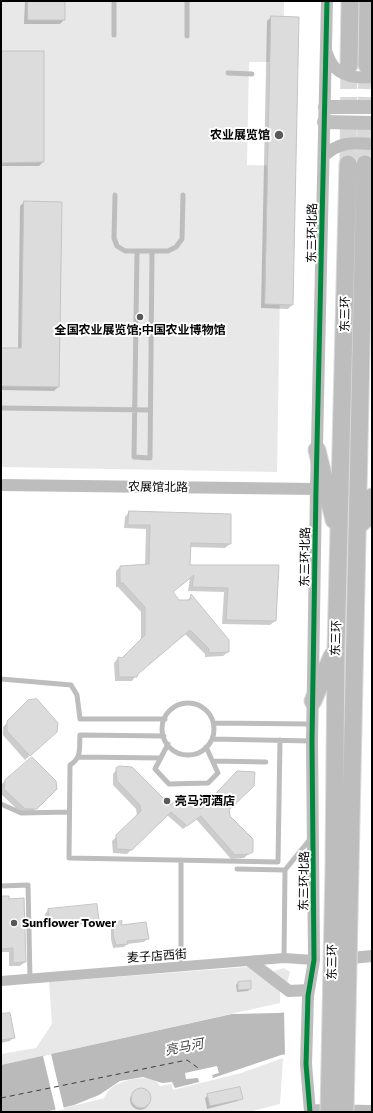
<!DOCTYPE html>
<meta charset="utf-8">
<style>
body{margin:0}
#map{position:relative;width:373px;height:1113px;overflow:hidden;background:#fff;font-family:Commissioner,sans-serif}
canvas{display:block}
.frame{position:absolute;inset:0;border:2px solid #000;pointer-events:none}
</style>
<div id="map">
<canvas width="373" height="1113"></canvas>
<div class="frame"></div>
</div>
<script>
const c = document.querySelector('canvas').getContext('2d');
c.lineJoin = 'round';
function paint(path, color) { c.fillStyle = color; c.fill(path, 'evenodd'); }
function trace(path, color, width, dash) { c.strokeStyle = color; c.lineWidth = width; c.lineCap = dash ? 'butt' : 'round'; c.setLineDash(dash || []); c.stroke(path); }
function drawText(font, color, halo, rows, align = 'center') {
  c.font = font + ' Commissioner,"Noto Sans SC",sans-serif'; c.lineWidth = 4; c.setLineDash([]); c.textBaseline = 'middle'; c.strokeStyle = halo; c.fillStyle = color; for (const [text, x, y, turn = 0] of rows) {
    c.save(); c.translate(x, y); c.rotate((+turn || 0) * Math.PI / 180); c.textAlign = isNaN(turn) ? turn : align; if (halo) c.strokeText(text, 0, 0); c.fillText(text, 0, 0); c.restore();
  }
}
const green = new Path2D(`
 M1 1H284L283 62H249L247 165 282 166 277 472 1 467Z
 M247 967 280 990V1003L1 1065V1054L36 1048 52 1024 49 982Z
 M284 968 290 972 287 983 271 972Z
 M283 1058 280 1104 249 1112H46C54 1110 100 1100 104 1098 106 1095 108 1090 111 1088 122 1080 151 1072 160 1086L171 1084 173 1090 241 1073Z`);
const water = new Path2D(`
 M372 1001V1038L281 1055 213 1078 212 1075 219 1073 217 1066 185 1073 186 1079 198 1078 199 1082 175 1088 172 1082 162 1083 143 1077 120 1081 99 1095 74 1105 45 1112H1V1065L232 1014 279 1013Z`);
const pier = new Path2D(`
 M372 999V1040L285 1056 284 1010Z
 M51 1054 64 1109 56 1111 43 1056Z`);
const shadow = new Path2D(`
 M25 1H64V20L60 24H24Z
 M271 17 292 305 288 309 261 308 267 21Z
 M1 52 43 162 39 166H1Z
 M24 202 58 387 54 391 1 390V349H18L20 206Z
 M129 512 230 544 225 548 190 547 189 566H278L275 621 270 625 222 624 224 592 188 591 190 577 172 592 179 601H187L191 596 228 652 223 656 205 657V654L185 634 137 674 132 681H115L114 663 118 658 123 659 141 640V612L118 587H116V571L120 567 145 565 146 529 124 528 125 517Z
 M28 701 51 736 25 760 3 735V727Z
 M117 769 170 806 201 810H228L229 817 252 851 244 858 231 859 196 819 183 829 167 815 127 854 113 853 112 841 137 816 136 809 113 785V774Z
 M5 781 56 789 31 813H21L1 794V785Z
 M1 897 25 962 20 966H9V952H1Z
 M48 910 98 920 94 923 47 928 45 914Z
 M115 923 120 926 147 939 144 942 127 944 124 947 113 948 111 939V926Z
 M250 982V989L248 991 237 992 236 985 238 983Z
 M1 1015 14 1037 10 1041 1 1043Z
 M130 1100a10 10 0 1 1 20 0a10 10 0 1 1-20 0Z
 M208 1095 241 1098 238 1101 207 1109 205 1098Z`);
const ferry = new Path2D(`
 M1 1098 187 1060 201 1070`);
const building = new Path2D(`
 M28 1H65V20H28Z
 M271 16 299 17 293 305 265 304Z
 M1 51H44V162L1 163Z
 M24 201 62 202 59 387 1 386V348H21Z
 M129 511 231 514V544L191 543 190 565H279L276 621 226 620 228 588 192 587 194 575 173 592 179 600H190L191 594 229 640V652L209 653V649L190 630 138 674 137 677H119L118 657 122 658 145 635V607L123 583H120V566L149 564 150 525H128Z
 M37 699 58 723 57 732 30 756 7 731V721L28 700Z
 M32 757 56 781 57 789 37 809H25L4 789 5 780Z
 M120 766 132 767 170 805 180 797H188L201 809 237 771 255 772 254 786 229 810 230 816 253 839V852L249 854 235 855 201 816 187 826 171 812 132 850 117 849 116 835 141 811 140 805 117 781 116 768Z
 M1 896H9V899L24 898 26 962 13 963V948L1 949Z
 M97 904 99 920 50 925 48 909Z
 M122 921 121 925 146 922 149 939 127 941 128 944 116 945 113 935 114 922Z
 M251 981V989L238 990V982Z
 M10 1013 15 1038 1 1040V1014Z
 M240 1087 243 1099 210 1106 207 1094Z
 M131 1098a10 10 0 1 1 20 0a10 10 0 1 1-20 0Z`);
const trunkTunnel = new Path2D(`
 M348 164 349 65
 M365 164 367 65`);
const service = new Path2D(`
 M114 35V1
 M187 36V1
 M228 73 252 74
 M115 195 114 238 117 246 125 251H168L176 247 182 239 183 195
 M137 251 134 457 150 458 152 251
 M1 408 150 410
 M1 679 71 685 77 695 80 719H165
 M162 729a26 26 0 1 1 52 0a26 26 0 1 1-52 0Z
 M214 723 311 724
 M164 736 80 735C79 748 82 758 70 765L69 858 278 862 280 740
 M212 739 311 741
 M168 744 155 769 169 784 208 783 218 773 206 747
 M79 757 161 758
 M213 761 266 762
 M1 804 21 813 69 812
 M237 869 285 870 311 838
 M1 886 28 885 30 979
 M284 958 285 870
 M181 967V860`);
const minor = new Path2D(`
 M1 981 284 958 314 960`);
const tertiary = new Path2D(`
 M327 53C333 75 351 79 372 77
 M324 156C339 142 352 142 372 144
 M1 485 316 489
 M341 959 372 956
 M251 962 289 991 309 990
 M310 1110 372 1111
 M310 1112 306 1064 308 996 314 960 312 741 316 489 327 1`);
const secondary = new Path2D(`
 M325 107H372
 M324 122 372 123`);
const trunk = new Path2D(`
 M349 65 350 1
 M367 65 368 1
 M317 450 334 520
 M359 525 367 518 372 497
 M313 701 332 656
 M334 868 336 649 348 164
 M350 868 365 164`);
const trunkBridge = new Path2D(`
 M329 1112 334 868
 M345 1112 350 868`);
const cycleway = new Path2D(`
 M310 1112 306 1064 308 996 314 960 312 741 316 489 327 1`);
const markers = [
 [279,135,5,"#595959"],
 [140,317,4,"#595959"],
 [167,801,4,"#595959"],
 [14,923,4,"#595959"]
];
const poiNames = [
 ["农业展览馆",270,135,"right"],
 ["全国农业展览馆;中国农业博物馆",140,330,"center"],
 ["亮马河酒店",175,801],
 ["Sunflower Tower",22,923]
];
const streetNames = [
 ["东三环北路",312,233,-89],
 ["东三环",345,314,-89],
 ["农展馆北路",158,487,1],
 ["东三环北路",305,557,-89],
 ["东三环",336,638,-88],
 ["东三环北路",304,881,-89],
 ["麦子店西街",157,956,-4],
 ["东三环",332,962,-89]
];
const waterNames = [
 ["亮马河",184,1047,-11]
];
paint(green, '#e8e8e8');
paint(water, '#bababa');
paint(pier, '#fff');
paint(shadow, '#0003');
trace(ferry, '#3e3e3e', 1, [5, 4]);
paint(building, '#dcdcdc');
trace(building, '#c4c4c4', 1);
trace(trunkTunnel, '#d9d9d9', 17, [17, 8]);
trace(trunk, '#dbdbdb', 19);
trace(service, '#bdbdbd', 5);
trace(minor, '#bdbdbd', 10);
trace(tertiary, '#bdbdbd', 12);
trace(secondary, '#bfbfbf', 14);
trace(trunk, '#bdbdbd', 17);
trace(trunkBridge, '#dbdbdb', 19, []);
trace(trunkBridge, '#bdbdbd', 17);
trace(cycleway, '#00873e', 5);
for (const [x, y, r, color] of markers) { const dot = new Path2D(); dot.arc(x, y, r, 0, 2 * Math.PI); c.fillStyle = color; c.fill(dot); trace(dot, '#fff', 1.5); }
drawText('bold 12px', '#000', '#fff', poiNames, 'left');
drawText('12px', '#000', '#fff', streetNames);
drawText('italic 13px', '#3e3e3e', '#fff', waterNames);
</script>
